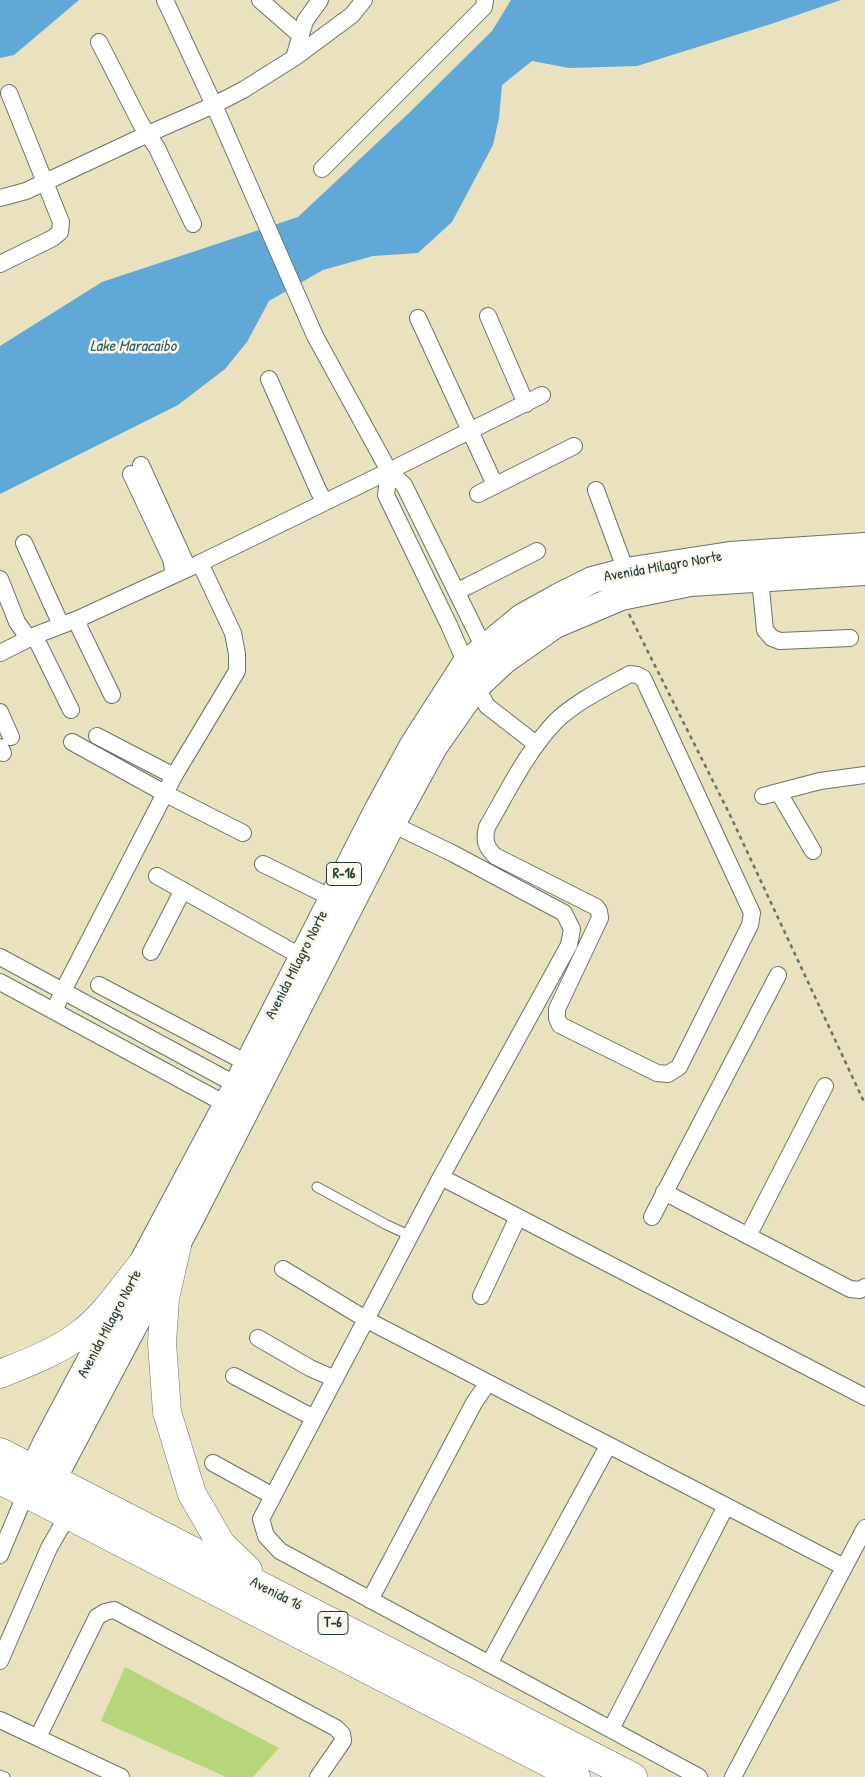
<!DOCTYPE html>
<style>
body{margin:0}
canvas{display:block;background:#eae1be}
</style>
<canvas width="865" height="1777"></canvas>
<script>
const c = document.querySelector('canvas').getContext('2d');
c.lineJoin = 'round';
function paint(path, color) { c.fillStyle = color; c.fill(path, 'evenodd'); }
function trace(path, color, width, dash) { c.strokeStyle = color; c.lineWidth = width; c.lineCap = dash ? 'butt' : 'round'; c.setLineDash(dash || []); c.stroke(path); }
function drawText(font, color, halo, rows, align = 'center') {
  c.font = font + ' "Patrick Hand",sans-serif'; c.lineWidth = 5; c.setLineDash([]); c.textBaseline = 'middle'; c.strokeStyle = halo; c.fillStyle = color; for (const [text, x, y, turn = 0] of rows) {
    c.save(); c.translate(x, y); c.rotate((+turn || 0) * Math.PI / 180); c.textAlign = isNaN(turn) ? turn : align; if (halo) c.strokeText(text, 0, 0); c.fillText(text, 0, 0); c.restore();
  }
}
const green = new Path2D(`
 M125 1667 279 1748 253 1777H226L101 1721Z`);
const water = new Path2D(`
 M0 0H79L14 55 0 58Z
 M511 0H841L771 24 637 66 569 68 532 61 502 85 499 118 493 145 452 222 418 253 373 256 323 270 269 301 247 342 225 369 178 405 0 494V346L102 282 298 217 410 112 492 31Z`);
const path = new Path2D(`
 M629 614 730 815 865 1104`);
const service = new Path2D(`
 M317 1187 387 1225 411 1236
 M0 1775 5 1777`);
const minor = new Path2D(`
 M165 0 214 105 315 336 389 471 404 485 488 656
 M260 0 300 35
 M99 42 141 124 157 148 193 224
 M294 58 305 21 320 0
 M322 169 484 7 485 0
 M0 198 26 191 148 134 214 105 243 90 294 58 352 15 364 0
 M0 264 53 238 60 232 61 222 9 93
 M488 316 526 404
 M418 318 495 485
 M269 379 319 492 325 502
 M141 465 188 568
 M389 471 386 495 449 625 476 687 487 706 536 744
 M131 474 171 559 174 574
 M596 490 626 571
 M478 494 574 446
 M24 543 61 625
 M0 579 17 622 29 639
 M760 579 765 630 772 638 780 641 850 638
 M457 591 468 586 537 551
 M78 619 80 629 112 695
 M36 635 38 643 71 710
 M0 653 36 635 78 619 200 563 389 471 542 395
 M630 674 637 675 643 678 752 913 750 925 679 1067 668 1074 657 1073 560 1025 557 1018V1009L600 918 599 911 596 907 495 856C485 846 484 840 487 827 508 791 527 751 556 721 577 701 605 688 630 674Z
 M0 712 11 737
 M97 736 174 776
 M72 742 166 794 243 833
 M0 747 3 753
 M779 793 813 851
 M763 796 820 781 865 775
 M392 824 452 853 564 913 572 929 569 945 441 1177
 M263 864 332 898
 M157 876 302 957
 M151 952 183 890
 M0 957 244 1089
 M0 982 233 1108
 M99 985 247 1063
 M54 1011 63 991 174 776 237 671V654L233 633 200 563
 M664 1192 850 1289 860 1290 865 1287
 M652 1217 778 975
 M748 1236 825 1086
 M283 1269 367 1320 844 1567
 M481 1296 518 1217
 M258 1338 310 1368 335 1379
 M234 1376 314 1418
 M213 1463 273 1496
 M0 1555 26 1493
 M370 1600 474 1403 487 1384
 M0 1661 49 1548 72 1508
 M489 1664 608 1446
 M0 1720 121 1777
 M611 1729 726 1506
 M38 1737 97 1617 105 1612 114 1610 336 1728 342 1734 343 1741 318 1777
 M699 1777 280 1551 266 1536 261 1519 441 1177 865 1397
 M733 1777 865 1528`);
const primary = new Path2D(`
 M27 1490 34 1469 46 1443 237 1085 378 809 413 745 465 664 522 617 558 597 592 580 626 571 730 555 865 546
 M45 1499 53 1479 191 1218 392 824 434 747 476 687 505 660 555 625 621 597 690 583 865 572`);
const trunk = new Path2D(`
 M177 1246 165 1298 162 1343 167 1412 192 1494 221 1544 248 1570
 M0 1374C27 1363 55 1353 79 1335 105 1316 123 1287 143 1263
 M0 1452 633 1777
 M0 1480 576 1777`);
const shields = [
 [344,874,35],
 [333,1623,30]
];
const shieldNames = [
 ["R-16",344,874],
 ["T-6",333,1623]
];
const streetNames = [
 ["Avenida Milagro Norte",663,567,-10],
 ["Avenida Milagro Norte",297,965,-63],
 ["Avenida Milagro Norte",110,1324,-62],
 ["Avenida 16",276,1594,27]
];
const waterNames = [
 ["Lake Maracaibo",133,347]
];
paint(green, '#b7d57b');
paint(water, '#60a8d7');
trace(service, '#667664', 11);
trace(minor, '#667664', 18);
trace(primary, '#667664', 28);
trace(trunk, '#667664', 29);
trace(path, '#667664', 2.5, [4, 4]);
trace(service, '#fff', 9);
trace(minor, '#fff', 16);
trace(primary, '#fff', 26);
trace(trunk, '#fff', 28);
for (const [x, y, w] of shields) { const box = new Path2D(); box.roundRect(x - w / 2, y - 11.5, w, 23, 4); c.fillStyle = '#fbf7ec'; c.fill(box); trace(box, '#1f3d34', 1); }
drawText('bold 14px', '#1f3d34', null, shieldNames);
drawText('15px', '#1f3d34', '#fbf7ec', streetNames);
drawText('italic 16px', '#325d65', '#fbf7ec', waterNames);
</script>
